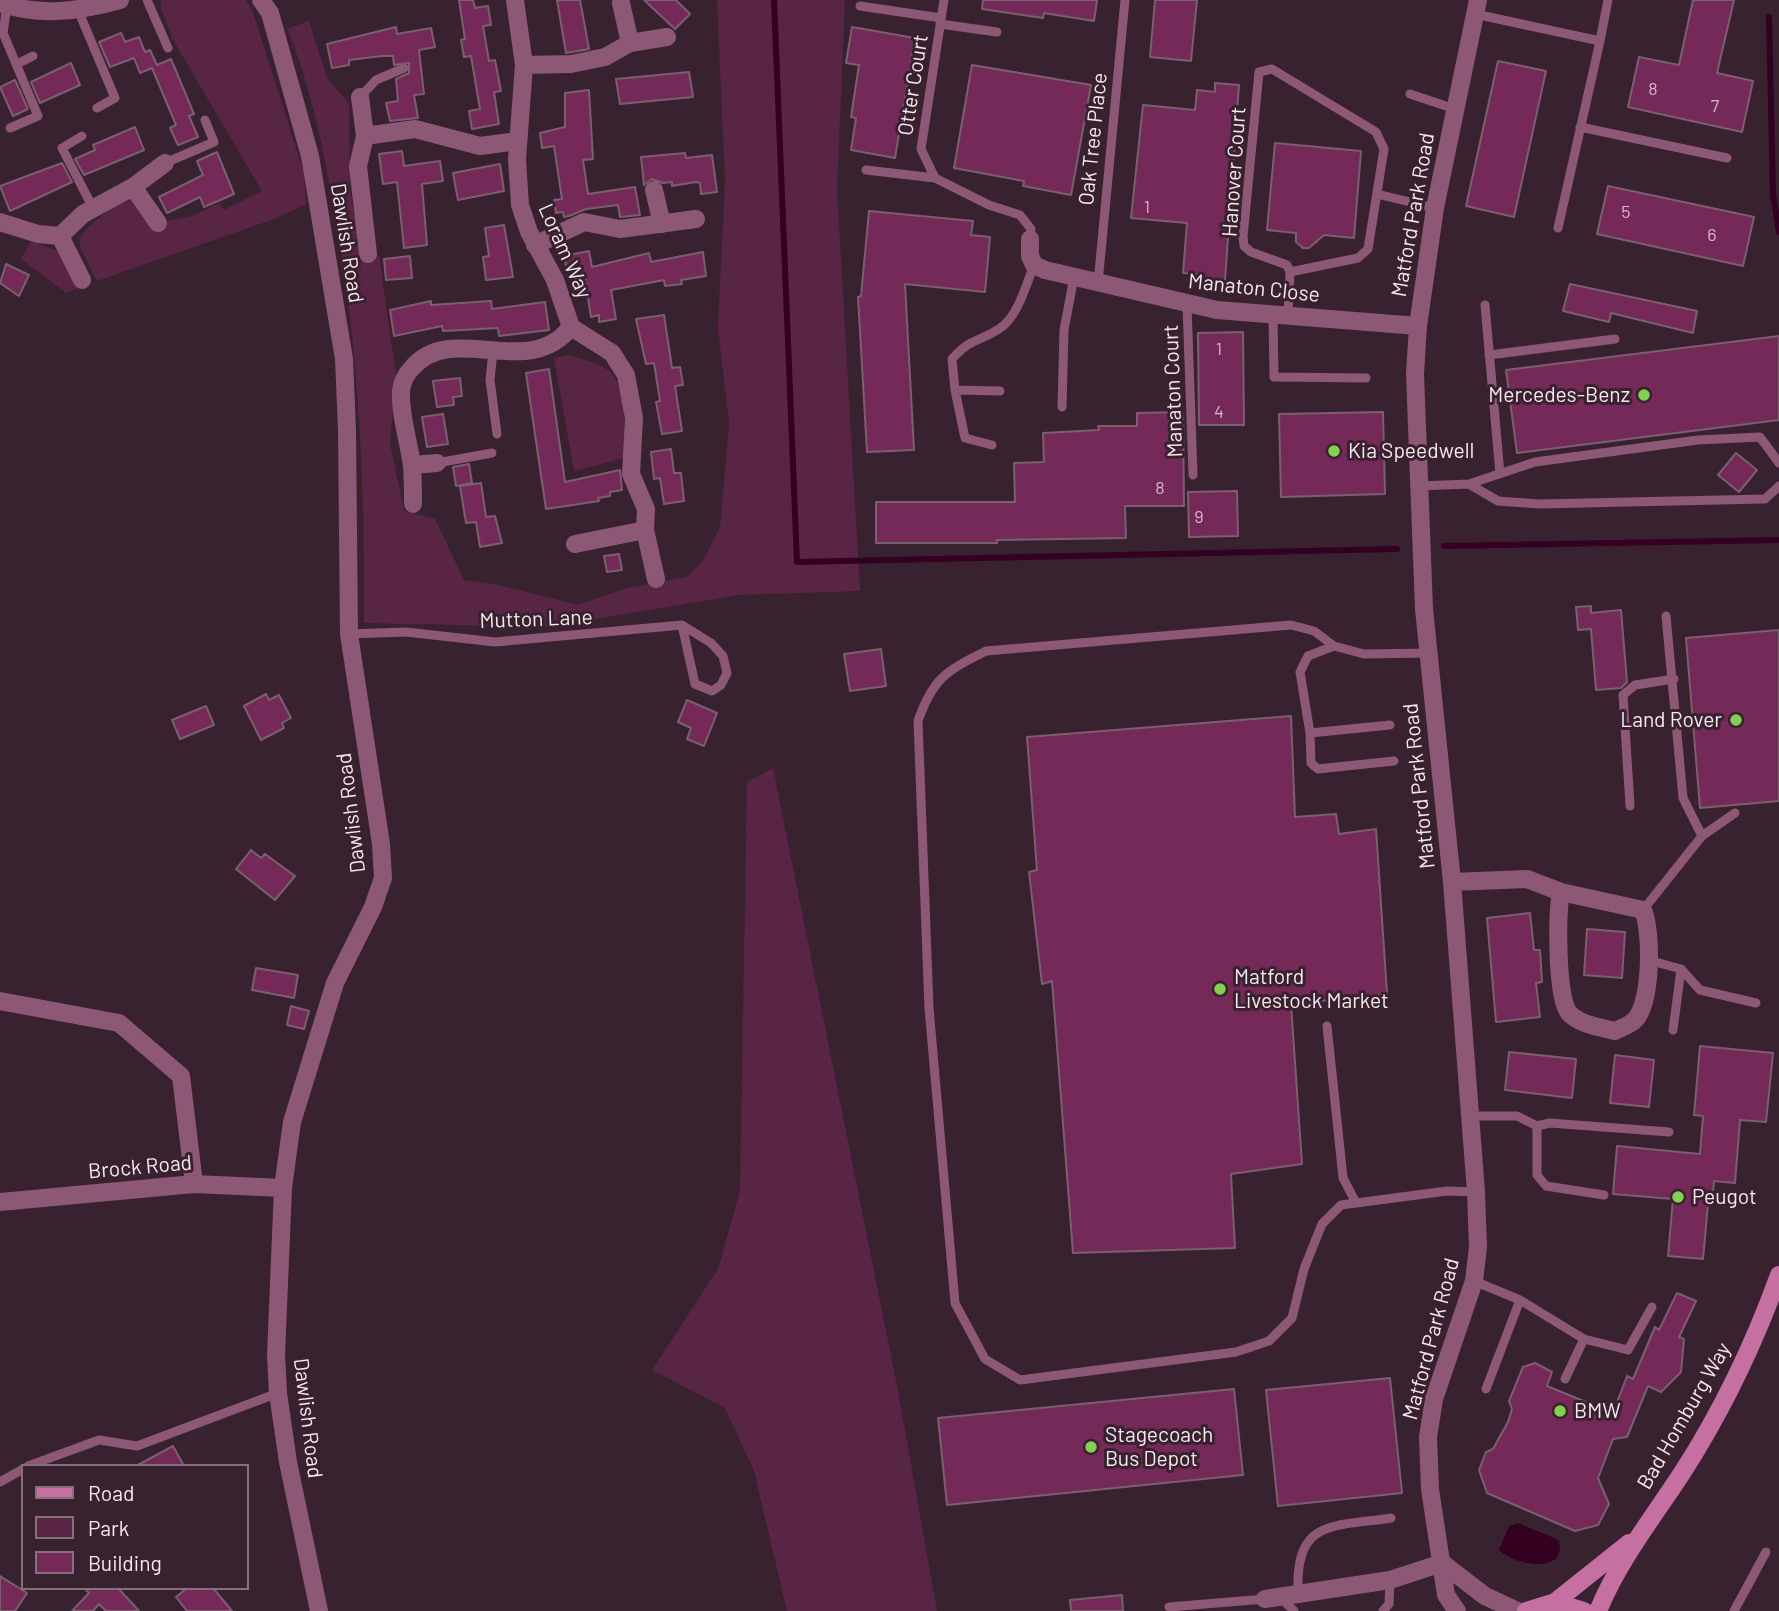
<!DOCTYPE html>
<style>
body{margin:0}
#map{position:relative;width:1779px;height:1611px;overflow:hidden;background:#39222f;font-family:Barlow,sans-serif}
canvas{display:block}
.legend{position:absolute;left:21px;top:1464px;width:228px;height:126px;box-sizing:border-box;background:#39222f;border:2px solid #85717c;margin:0;padding:9px 12px;list-style:none;font-size:21px;color:#f7e7ef}
.legend li{display:flex;align-items:center;gap:14px;height:35px}
.legend b{width:35px;border:2px solid #85717c}
</style>
<div id="map">
<canvas width="1779" height="1611"></canvas>
<ul class="legend">
<li><b style="height:9px;background:#c570a1"></b>Road</li>
<li><b style="height:19px;background:#592544"></b>Park</li>
<li><b style="height:19px;background:#742958"></b>Building</li>
</ul>
</div>
<script>
const c = document.querySelector('canvas').getContext('2d');
c.lineJoin = 'round';
function paint(path, color) { c.fillStyle = color; c.fill(path, 'evenodd'); }
function trace(path, color, width, dash) { c.strokeStyle = color; c.lineWidth = width; c.lineCap = dash ? 'butt' : 'round'; c.setLineDash(dash || []); c.stroke(path); }
function drawText(font, color, halo, rows, align = 'center') {
  c.font = font + ' Barlow,sans-serif'; c.lineWidth = 6; c.setLineDash([]); c.textBaseline = 'middle'; c.strokeStyle = halo; c.fillStyle = color; for (const [text, x, y, turn = 0] of rows) {
    c.save(); c.translate(x, y); c.rotate((+turn || 0) * Math.PI / 180); c.textAlign = isNaN(turn) ? turn : align; if (halo) c.strokeText(text, 0, 0); c.fillText(text, 0, 0); c.restore();
  }
}
const green = new Path2D(`
 M162 0H246L253 12 304 173 306 204 277 218 97 281 80 247 79 238C93 221 114 204 135 199L154 224 192 216 219 203 224 210 262 191 172 38 160 5Z
 M717 0H845L837 190 860 591 740 595 547 627 364 623C365 483 359 346 334 209 323 148 311 86 287 29L309 21 327 78 349 104 350 189 360 249 379 256 396 375 390 444 404 511 435 519 464 580 499 585 578 605 627 588 687 577 703 561 720 527 729 423 718 328 725 180Z
 M31 241 57 251 80 288 66 293 21 259Z
 M570 355C584 360 605 363 614 376 628 397 623 435 624 458L574 471 554 358Z
 M773 768 898 1391 937 1611H787L754 1471 725 1408 652 1370 718 1269 740 1191 747 782Z`);
const water = new Path2D(`
 M1518 1523 1559 1540C1567 1576 1514 1565 1499 1550L1509 1526Z`);
const stream = new Path2D(`
 M774 0 797 562 1397 549
 M1769 17 1773 194 1779 232
 M1444 546 1779 540`);
const building = new Path2D(`
 M459 0H473L475 8 488 6 491 25 483 26 489 61 495 60 501 91 494 92 499 124 472 129 469 111 480 109 471 56 464 57 461 40 465 39Z
 M557 0H580L589 49 566 53Z
 M644 0H676L690 14 675 29Z
 M983 0H1097L1094 21 1044 13 1043 18 982 9Z
 M1155 0H1197L1191 61 1150 57Z
 M1693 0H1734L1717 73 1753 81 1742 132 1628 107 1639 57 1679 65Z
 M396 27 397 34 431 28 435 47 419 50 424 94 414 95 418 118 390 121 386 103 398 101 396 79 409 73V63L394 65 393 56H382L349 60V65L332 68 327 44Z
 M852 27 915 38 895 158 851 150 856 118 851 117 859 65 846 63Z
 M121 33 125 42 139 37 145 52 150 50 157 65 171 59 194 114 189 116 198 137 178 145 170 128 176 125 152 68 140 73 134 58 110 67 99 42Z
 M1498 61 1546 71 1514 217 1466 206Z
 M71 63 80 85 40 103 31 82Z
 M972 65 1091 85 1071 195 1023 186 1024 181 954 168Z
 M689 72 693 97 620 104 616 79Z
 M15 80 28 109 13 116 0 87Z
 M1215 83 1239 85 1225 280 1218 281 1217 286 1198 285 1199 274 1183 273 1187 223 1131 218 1143 105 1195 110 1197 90 1215 92Z
 M589 90 593 159 583 160 588 194 635 187 640 215 620 217 618 205 586 209 569 216 564 217 563 212 556 213 554 200 562 199 554 146 542 148 540 133 565 127V93Z
 M135 127 144 150 84 175 75 159 95 150 93 145Z
 M1275 143 1361 151 1354 238 1324 235 1309 248H1303L1296 242V233L1267 230Z
 M402 151 404 166 440 161 443 181 422 184 427 245 404 248 397 182 383 184 379 154Z
 M217 152 234 194 204 207 200 197 167 213 159 197 203 175 197 161Z
 M685 153 686 158 712 155 717 192 701 194 700 183 696 182 672 186V182L663 183 652 179 644 185 641 157Z
 M62 163 72 182 10 211 0 186Z
 M500 164 504 191 458 200 453 173Z
 M1608 186 1754 217 1743 266 1597 234Z
 M869 211 973 221 971 235 990 237 985 292 905 284 914 450 867 452 858 297 861 296Z
 M504 225 513 277 486 280 483 257 489 256 485 228Z
 M589 251 592 267 649 253 651 262 703 252 706 276 681 280 682 284 665 286 664 280 611 290 616 319 599 322V315L591 317 584 273 568 276 564 256Z
 M410 256 412 278 386 280 384 259Z
 M6 264 29 275 19 296 0 283Z
 M1570 284 1697 311 1693 333 1611 313 1609 322 1563 311Z
 M431 301V305L491 301 492 309 545 302 549 330 499 336 498 328 443 331 442 326 394 336 390 310Z
 M664 315 672 368 680 367 683 385 675 386 682 431 662 434 656 402 660 401 654 363 646 364 636 319Z
 M1243 332 1244 425H1199L1198 333Z
 M1779 336V420L1517 453 1506 370Z
 M549 369 565 482 620 470 622 490 610 492V496L598 498 599 501 546 509 526 373Z
 M460 378 462 396 453 397 454 405 437 407 433 381Z
 M1183 412 1184 506H1125L1126 538 997 540V543H876V502H1015L1014 463 1044 462 1043 433 1099 430 1098 426H1137V413Z
 M1383 412 1385 494 1281 497 1279 414Z
 M443 414 448 444 427 447 422 417Z
 M671 449 674 473H681L684 501 664 504 660 478 654 479 651 452Z
 M1736 453 1757 470 1739 492 1718 475Z
 M469 464 472 483 456 486 453 467Z
 M481 483 486 517 495 516 502 543 480 547 476 522 466 523 460 486Z
 M1237 491 1238 536 1189 537 1188 492Z
 M619 554 622 570 607 572 604 556Z
 M1591 606V613L1621 610 1627 682 1621 688 1596 690 1591 629 1578 630 1576 607Z
 M1779 630V801L1700 808 1686 638Z
 M881 649 886 686 850 691 844 654Z
 M266 694 269 700 279 695 291 718 282 723 284 728 261 740 244 706Z
 M687 700 717 713 704 746 687 739 691 728 678 722Z
 M206 706 214 725 180 739 172 720Z
 M1291 716 1295 817 1336 814 1339 834 1376 829 1387 994 1291 1004 1302 1164 1231 1174 1235 1248 1073 1253 1052 981 1042 984 1029 872 1037 870 1027 737Z
 M251 850 261 858 265 854 295 876 275 900 236 869Z
 M1530 913 1534 950H1540L1542 982 1536 983 1540 1017 1496 1022 1487 918Z
 M1587 929 1625 932 1622 978 1584 975Z
 M256 968 298 975 294 998 252 990Z
 M291 1006 309 1011 304 1029 287 1025Z
 M1700 1046 1773 1053 1766 1122 1740 1120 1735 1183 1714 1181 1712 1204H1708L1703 1259 1668 1256 1673 1199 1613 1194 1617 1146 1700 1154 1703 1116 1694 1115Z
 M1509 1052 1576 1059 1572 1098 1505 1090Z
 M1615 1055 1654 1060 1649 1107 1610 1103Z
 M1677 1293 1696 1301 1679 1337 1684 1339 1681 1372 1661 1392 1648 1386 1627 1437 1613 1439 1598 1478 1609 1504 1598 1525 1575 1531 1487 1493 1479 1470 1486 1452 1493 1449 1508 1422 1512 1409 1509 1401 1523 1367 1535 1363 1552 1372 1547 1386 1613 1413 1627 1376 1633 1379 1655 1327 1659 1330Z
 M1390 1378 1402 1493 1278 1506 1266 1390Z
 M1234 1389 1243 1475 947 1505 938 1418Z
 M173 1446 184 1466H136Z
 M0 1576 27 1593 15 1611H0Z
 M84 1588H118L139 1611H106L99 1604 93 1611H72L89 1593Z
 M187 1588H213L232 1611H187L176 1597Z
 M1122 1595 1123 1611H1071L1070 1600Z`);
const lane = new Path2D(`
 M147 0 168 48
 M944 0 921 149 935 178 989 205 1020 215 1031 229 1030 239
 M7 5 3 33 38 116 10 128
 M860 6 941 18
 M78 10 115 98 97 108
 M1475 14 1600 41 1608 0
 M940 24 997 32
 M17 64 33 56
 M1410 94 1455 109
 M360 97 376 80 404 68
 M1580 127 1727 158
 M82 136 62 148 93 208
 M165 163 214 142 205 120
 M866 170 935 178
 M1377 194 1435 208
 M1558 228 1600 41
 M1098 283 1125 0
 M1187 305 1193 475
 M1485 305 1500 474
 M1273 314 1274 377 1366 378
 M1288 316 1290 272 1287 265 1251 252 1244 246 1243 237 1259 72 1272 69 1376 132 1384 149 1368 249 1358 258 1290 272
 M493 351 490 380 497 434
 M1489 355 1615 339
 M955 390 1000 391
 M1062 407 1064 330 1074 277
 M992 445 965 438 955 390 952 359C972 337 977 343 999 329 1018 317 1026 285 1034 265
 M437 463 492 453
 M1469 484 1498 501 1539 504 1765 499 1779 486
 M1419 486 1469 484 1535 462 1698 440 1760 437 1779 463
 M1666 616 1683 798 1702 836
 M349 634 406 632 495 642 682 625 711 643 723 656 727 673 721 685 712 691 695 684 682 625
 M1334 646 1308 656 1300 672 1310 733 1390 725
 M1429 653 1364 654 1334 646 1314 631 1291 625 986 651C946 671 933 678 918 721L929 1008 955 1303 985 1359 1020 1380 1236 1352 1269 1341 1292 1318 1304 1269 1322 1224 1341 1205 1447 1191 1476 1192
 M1310 733 1311 763 1318 769 1394 761
 M1630 806 1623 695 1635 685 1674 679
 M1643 910 1702 836 1735 813
 M1648 960 1681 969 1700 990 1756 1003
 M1327 1026 1343 1178 1355 1201
 M1673 1030 1681 969
 M1471 1116H1517L1537 1126V1175L1546 1186 1604 1195
 M1537 1126 1550 1123 1669 1132
 M1474 1281 1520 1300 1486 1389
 M1520 1300 1584 1339 1565 1379
 M1584 1339 1628 1350 1652 1307
 M28 1466 99 1440 137 1446 278 1393
 M0 1482 23 1469
 M1298 1594C1295 1519 1331 1527 1391 1518
 M1280 1597 1294 1611
 M1169 1607 1265 1599
 M1383 1611 1389 1604 1390 1580
 M1734 1611 1766 1552`);
const street = new Path2D(`
 M261 0 270 13 310 156 344 359 347 430 349 634 381 844 383 878 373 907 335 983 292 1122 283 1188 276 1355 278 1393 288 1462 319 1611
 M515 0 524 65 517 159 520 205 529 232 555 280 571 327 612 353 626 375 634 418 631 474 646 509 645 530 656 579
 M0 3C41 17 80 11 120 0
 M621 3 630 43
 M524 65 571 64 605 57 630 43 667 37
 M360 97 365 136
 M133 187 158 223
 M654 190 662 224
 M0 222 38 234 60 236 82 280
 M60 236 83 214 133 187 165 163
 M1030 239V256L1034 265 1045 270 1217 310 1418 326
 M535 245 584 222 620 229 696 219
 M368 254 358 166 365 136 415 129 480 146 518 141
 M412 465 437 463
 M413 504C413 491 413 478 412 466 409 441 400 417 401 391 402 382 406 374 412 368 453 320 527 382 571 327
 M575 544 645 530
 M1452 882 1527 879 1561 892 1643 910C1652 931 1652 1002 1635 1020 1630 1025 1621 1028 1615 1031 1600 1027 1580 1025 1569 1013 1556 997 1557 914 1561 892
 M0 1001 119 1023 181 1076 194 1184
 M0 1202 194 1184 283 1188
 M1442 1563 1485 1596 1517 1611
 M1265 1599 1390 1580 1442 1563
 M1457 1611 1446 1595 1430 1489 1428 1437 1434 1399 1474 1281 1478 1247 1476 1192 1452 882 1424 609 1415 374 1418 326 1435 208 1478 0`);
const secondary = new Path2D(`
 M1555 1602 1629 1543
 M1526 1611 1555 1602 1584 1611
 M1598 1611C1619 1560 1652 1519 1682 1473 1722 1411 1754 1344 1779 1275`);
const markers = [
 [1644,395,7,"#82d04f"],
 [1334,451,7,"#82d04f"],
 [1736,720,7,"#82d04f"],
 [1220,989,7,"#82d04f"],
 [1678,1197,7,"#82d04f"],
 [1560,1411,7,"#82d04f"],
 [1091,1447,7,"#82d04f"]
];
const numberNames = [
 ["8",1653,89],
 ["7",1715,106],
 ["1",1147,207],
 ["5",1626,212],
 ["6",1712,235],
 ["1",1219,349],
 ["4",1219,412],
 ["8",1160,488],
 ["9",1199,517]
];
const streetNames = [
 ["Otter Court",913,85,-81],
 ["Oak Tree Place",1093,139,-84],
 ["Hanover Court",1234,172,-86],
 ["Matford Park Road",1413,215,-80],
 ["Dawlish Road",347,243,81],
 ["Loram Way",565,251,66],
 ["Manaton Close",1254,288,6],
 ["Manaton Court",1173,391,-92],
 ["Mutton Lane",536,619,-2],
 ["Matford Park Road",1419,786,-96],
 ["Dawlish Road",351,813,-97],
 ["Brock Road",140,1167,-5],
 ["Matford Park Road",1431,1339,-75],
 ["Bad Homburg Way",1684,1416,-60],
 ["Dawlish Road",308,1418,83]
];
const poiNames = [
 ["Mercedes-Benz",1630,395,"right"],
 ["Kia Speedwell",1348,451],
 ["Land Rover",1722,720,"right"],
 ["Matford",1234,977],
 ["Livestock Market",1234,1001],
 ["Peugot",1692,1197],
 ["BMW",1574,1411],
 ["Stagecoach",1105,1435],
 ["Bus Depot",1105,1459]
];
paint(green, '#592544');
paint(water, '#302');
trace(stream, '#302', 6);
paint(building, '#742958');
trace(building, '#7a5f6e', 2);
trace(lane, '#8d5876', 9);
trace(street, '#8d5876', 18);
trace(secondary, '#c570a1', 18);
for (const [x, y, r, color] of markers) { const dot = new Path2D(); dot.arc(x, y, r, 0, 2 * Math.PI); c.fillStyle = color; c.fill(dot); trace(dot, '#39222f', 2.5); }
drawText('18px', '#d6b8c9', null, numberNames);
drawText('21px', '#f7e7ef', '#39222f', streetNames);
drawText('21px', '#f7e7ef', '#39222f', poiNames, 'left');
</script>
